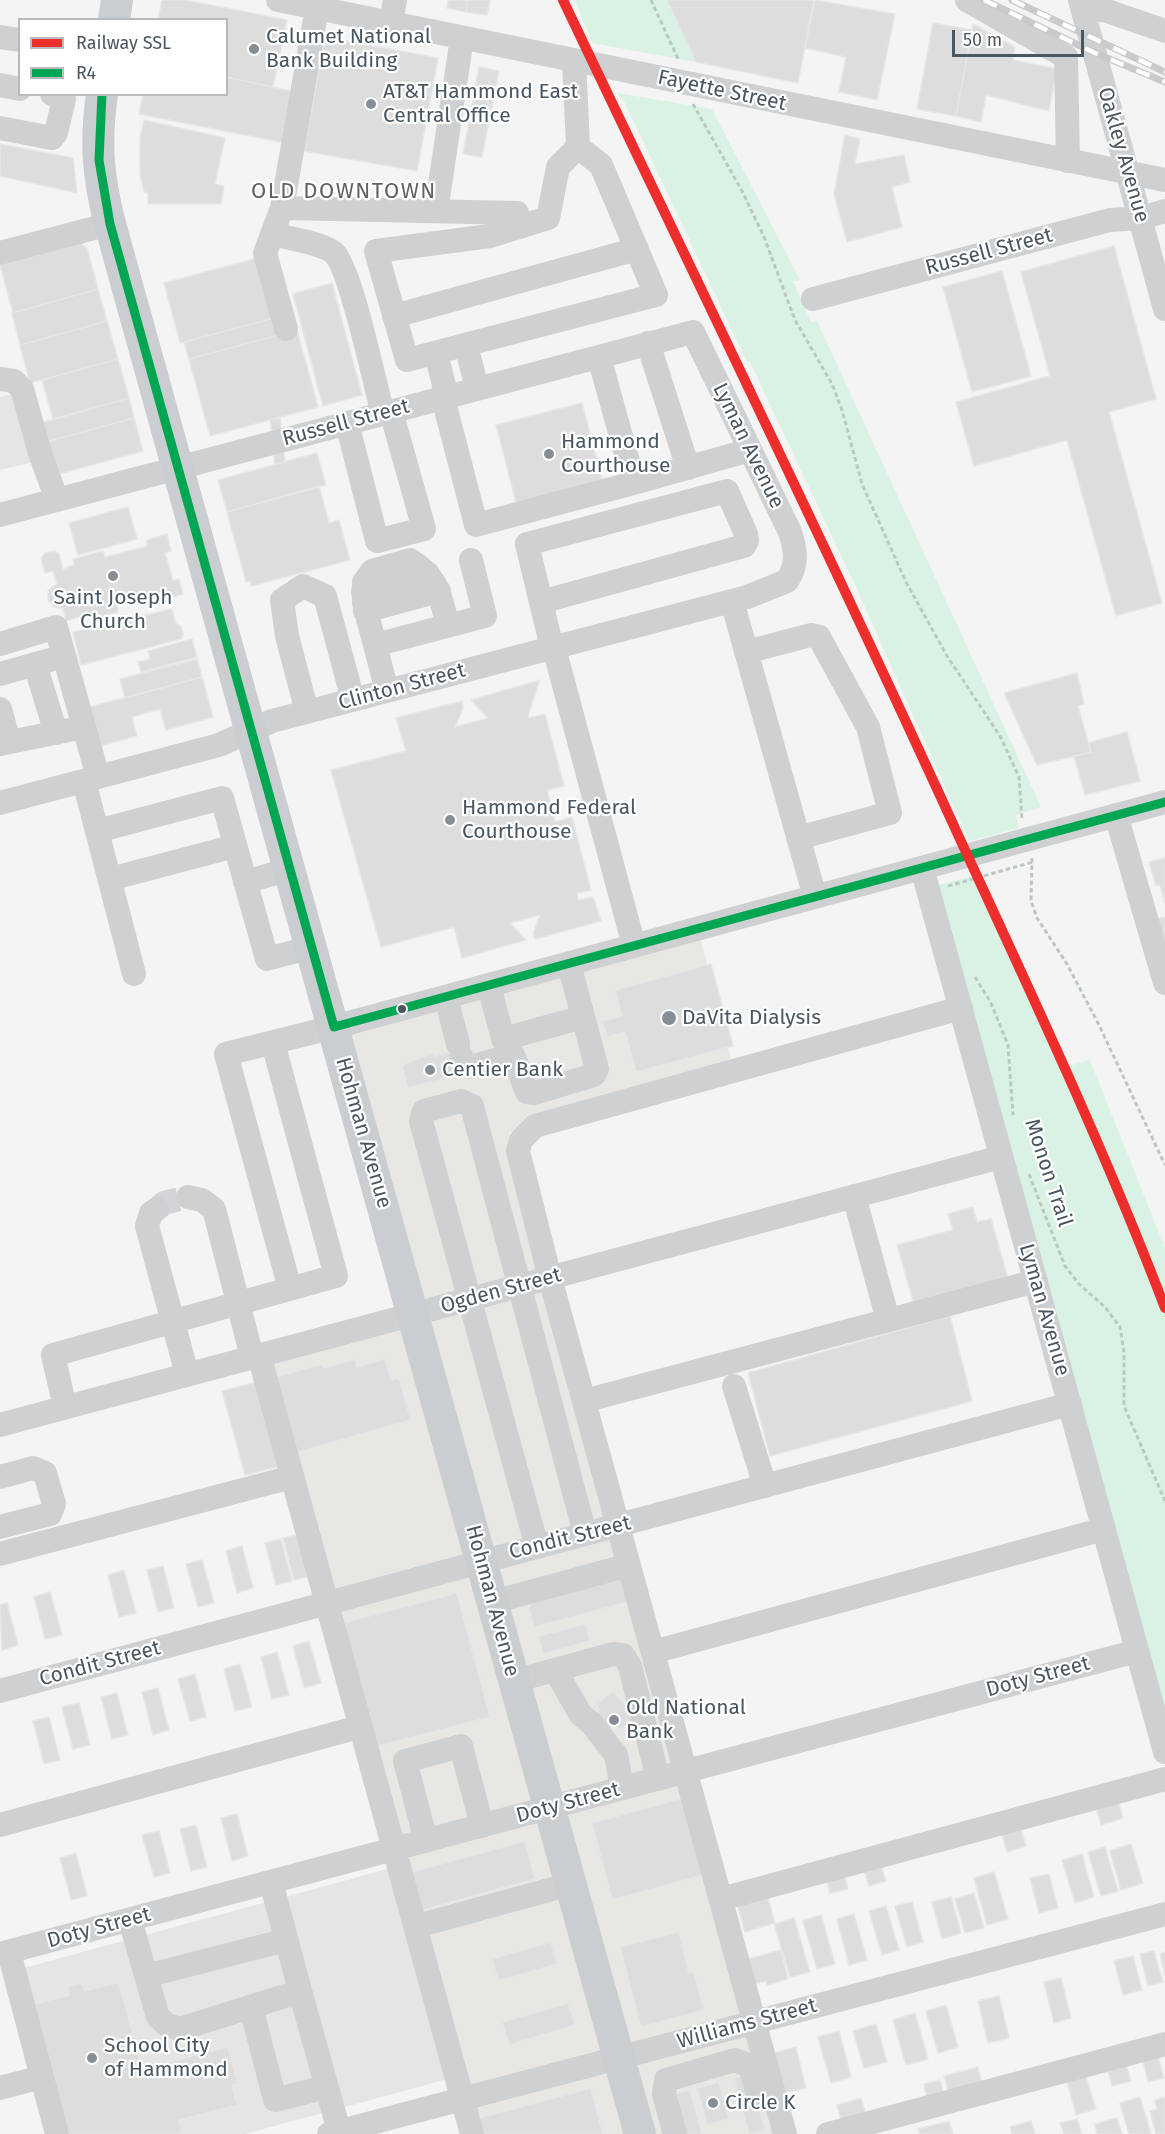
<!DOCTYPE html>
<style>
body{margin:0}
#map{position:relative;width:1165px;height:2134px;overflow:hidden;background:#f4f4f4;font-family:"Fira Sans",sans-serif}
canvas{display:block}
.legend{position:absolute;left:18px;top:18px;width:210px;height:78px;box-sizing:border-box;background:#fff;border:2px solid #b7bbc0;margin:0;padding:8px 10px;list-style:none;font-size:18px;color:#4a5661}
.legend li{display:flex;align-items:center;gap:12px;height:30px}
.legend b{width:30px;border:2px solid #b7bbc0}
.scale{position:absolute;left:952px;top:30px;width:132px;height:27px;box-sizing:border-box;border:3px solid #4a5661;border-top:0;padding-left:8px;font-size:18px;line-height:21px;white-space:nowrap;color:#4a5661;-webkit-text-stroke:4px #fff;paint-order:stroke}
</style>
<div id="map">
<canvas width="1165" height="2134"></canvas>
<ul class="legend">
<li><b style="height:8px;background:#ee2e2d"></b>Railway SSL</li>
<li><b style="height:8px;background:#00a651"></b>R4</li>
</ul>
<div class="scale">50 m</div>
</div>
<script>
const c = document.querySelector('canvas').getContext('2d');
c.lineJoin = 'round';
function paint(path, color) { c.fillStyle = color; c.fill(path, 'evenodd'); }
function trace(path, color, width, dash) { c.strokeStyle = color; c.lineWidth = width; c.lineCap = dash ? 'butt' : 'round'; c.setLineDash(dash || []); c.stroke(path); }
function drawText(font, color, halo, rows, align = 'center') {
  c.font = font + ' "Fira Sans",sans-serif'; c.lineWidth = 4.5; c.setLineDash([]); c.textBaseline = 'middle'; c.strokeStyle = halo; c.fillStyle = color; for (const [text, x, y, turn = 0] of rows) {
    c.save(); c.translate(x, y); c.rotate((+turn || 0) * Math.PI / 180); c.textAlign = isNaN(turn) ? turn : align; if (halo) c.strokeText(text, 0, 0); c.fillText(text, 0, 0); c.restore();
  }
}
const commercial = new Path2D(`
 M698 929 734 1071 509 1132 785 2134H467L259 1355 414 1314 334 1027Z`);
const education = new Path2D(`
 M15 393 34 462 0 470V397Z
 M391 1868 448 2079 245 2134H53L9 1972Z`);
const green = new Path2D(`
 M575 0H667L696 62 592 43Z
 M617 93 712 109 800 280 793 281 811 322 817 321 1041 807 1016 815 1019 828 969 841 856 587 750 362H747L625 103Z
 M976 875 1065 1067 1090 1060 1165 1248V1744L928 888Z`);
const building = new Path2D(`
 M162 0H185L287 20 273 87 226 77V20H158Z
 M448 0H468L466 12 447 8Z
 M468 0H490L487 15 466 12Z
 M667 0H814L798 83 696 62Z
 M815 0 895 14 877 100 839 92 846 57 805 48Z
 M933 23 972 30 956 116 917 109Z
 M973 24 1015 47 1013 60 1057 69 1049 111 986 95 981 122 956 116Z
 M325 37 438 58 417 171 304 151Z
 M479 67 499 71 482 157 463 154Z
 M226 77 295 92 285 143 139 114 143 94H226Z
 M144 120 225 138 215 184 224 186 221 204H148V193L144 192 140 174V138Z
 M845 135 860 139 855 164 904 155 910 182 892 187 902 227 847 242 834 194Z
 M0 144 73 158 77 193 0 176Z
 M80 243 87 248 98 289 13 313 0 265Z
 M1114 246 1156 399 1109 412 1162 603 1116 616 1067 440 974 466 956 402 1050 376 1021 272Z
 M258 258 274 318 180 343 164 283Z
 M1002 271 1031 376 972 392 943 287Z
 M332 283 362 395 323 406 293 294Z
 M98 289 107 321 20 345 12 313Z
 M274 318 279 335 189 359 184 342Z
 M107 321 118 359 30 383 20 345Z
 M297 330 318 407 210 436 189 359Z
 M118 359 129 398 53 419 42 380Z
 M129 398 134 418 46 442 41 423Z
 M582 403 603 483 517 506 496 425Z
 M280 417 285 462 275 465 270 420Z
 M134 418 143 451 55 475 46 442Z
 M317 453 326 485 227 512 218 480Z
 M319 486 329 523 339 520 350 560 251 586 250 581 246 582 227 512Z
 M128 507 137 539 78 555 69 523Z
 M167 534 171 551 165 553 173 581 179 579 183 594 164 599 162 593 117 606 118 612 89 619 88 614 66 621 63 609 54 607 48 600V591L57 584 53 571 45 573 41 558 45 553 54 551 59 554 63 569 74 565 73 559 103 551 105 557 148 546 147 540Z
 M172 609 176 624 181 626 183 634 181 639 81 665 73 632Z
 M192 639 197 657 141 672 138 662 150 659 148 651Z
 M197 659 202 677 125 698 120 679Z
 M1077 673 1084 704 1078 706 1091 752 1037 765 1004 693Z
 M202 677 213 717 166 730 160 709 132 717 137 736 97 747 86 708Z
 M540 680 528 715 529 718 545 714 564 786 547 790 555 822 572 817 591 890 577 893 578 900 593 897 601 921 535 939 533 934 540 915 510 923 526 940 462 958 454 927 381 947 331 770 406 751 396 718 462 701 463 708 455 727 488 718 471 700Z
 M1127 732 1140 781 1085 795 1074 756 1091 752 1088 743Z
 M1165 858V903L1160 885 1156 886 1149 862Z
 M1165 917V937L1162 938 1157 919Z
 M711 964 733 1046 636 1072 625 1032 607 1037 602 1021 622 1016 615 990Z
 M470 1043 473 1056 458 1075 408 1088 402 1065 434 1053 435 1056 450 1052 449 1048Z
 M973 1207 977 1222 991 1219 1008 1278 914 1304 897 1245 953 1230 948 1214Z
 M950 1316 972 1401 770 1456 748 1373Z
 M355 1359 357 1367 385 1359 391 1380 399 1378 411 1420 297 1452 276 1377 323 1364 324 1368Z
 M261 1381 283 1465 245 1475 222 1391Z
 M299 1534 311 1576 294 1580 283 1538Z
 M281 1539 292 1581 276 1585 265 1543Z
 M242 1546 253 1588 237 1593 226 1551Z
 M202 1560 214 1603 198 1607 186 1564Z
 M163 1566 174 1608 158 1612 147 1570Z
 M124 1570 136 1613 119 1617 108 1575Z
 M630 1575 636 1600 534 1627 529 1608 533 1601Z
 M50 1592 62 1635 45 1639 34 1597Z
 M457 1593 490 1717 374 1747 342 1623Z
 M7 1603 18 1645 2 1650 0 1605Z
 M586 1624 590 1641 543 1654 538 1636Z
 M309 1641 321 1683 304 1688 293 1646Z
 M277 1652 289 1695 272 1699 261 1657Z
 M240 1664 252 1707 235 1711 224 1669Z
 M195 1674 206 1717 190 1721 178 1679Z
 M158 1688 169 1730 153 1735 142 1692Z
 M613 1691 636 1717 620 1730 613 1722 602 1749 586 1740 599 1710 597 1704Z
 M117 1693 128 1735 112 1739 101 1697Z
 M79 1703 90 1745 73 1749 62 1707Z
 M49 1717 60 1760 44 1764 33 1721Z
 M690 1796 710 1873 612 1900 592 1823Z
 M1117 1797 1123 1818 1101 1825 1095 1803Z
 M237 1814 248 1856 232 1861 221 1818Z
 M196 1825 207 1867 191 1871 180 1829Z
 M1020 1826 1026 1846 1007 1852 1001 1831Z
 M159 1831 170 1873 154 1877 142 1835Z
 M525 1841 535 1879 422 1910 412 1872Z
 M1131 1844 1143 1883 1121 1890 1110 1851Z
 M1105 1847 1118 1891 1101 1896 1088 1852Z
 M76 1853 87 1896 71 1900 60 1858Z
 M1082 1854 1094 1897 1075 1903 1062 1860Z
 M880 1864 886 1881 869 1886 864 1869Z
 M843 1871 848 1889 830 1893 825 1875Z
 M994 1872 1008 1919 987 1925 974 1878Z
 M1049 1874 1058 1908 1039 1913 1030 1878Z
 M766 1891 775 1923 745 1932 736 1900Z
 M974 1893 984 1928 965 1933 955 1899Z
 M951 1897 961 1933 942 1939 932 1902Z
 M912 1902 923 1942 907 1947 895 1906Z
 M886 1906 899 1950 882 1955 869 1911Z
 M854 1914 867 1960 849 1965 837 1919Z
 M821 1915 835 1964 817 1969 803 1921Z
 M794 1918 810 1972 790 1977 774 1924Z
 M679 1932 689 1973 694 1972 704 2010 641 2027 620 1947Z
 M551 1942 557 1964 498 1981 492 1959Z
 M781 1950 788 1979 767 1985 766 1981 755 1984 748 1959Z
 M1154 1951 1163 1982 1148 1986 1140 1954Z
 M1165 1952V1975L1160 1954Z
 M1133 1956 1142 1990 1123 1995 1114 1961Z
 M1061 1978 1071 2018 1054 2023 1044 1982Z
 M119 1982 142 2069 228 2047 238 2084 232 2085 237 2105 179 2120 182 2133 177 2134H64L30 2005 69 1995 67 1987 82 1983 84 1991Z
 M999 1996 1009 2038 988 2043 978 2001Z
 M568 2003 575 2025 509 2045 502 2022Z
 M946 2005 958 2047 938 2053 926 2011Z
 M915 2013 928 2059 906 2065 893 2020Z
 M876 2024 887 2062 864 2068 853 2031Z
 M839 2031 851 2077 831 2083 818 2037Z
 M796 2047 806 2088 780 2094 770 2054Z
 M1158 2057 1164 2078 1148 2082 1143 2061Z
 M1126 2065 1131 2081 1112 2086 1108 2071Z
 M978 2067 983 2089 950 2098 944 2076Z
 M750 2074 765 2130 749 2134 734 2078Z
 M1086 2077 1096 2109 1076 2115 1067 2082Z
 M940 2080 945 2098 928 2103 924 2084Z
 M719 2082 729 2119 707 2125 697 2088Z
 M591 2088 603 2134H480L476 2119Z
 M690 2090 702 2134H685L674 2094Z
 M1140 2097 1151 2134H1129L1120 2103Z
 M1165 2097V2134H1156L1150 2111 1157 2109 1155 2100Z
 M861 2098 867 2118 842 2125 837 2105Z
 M1117 2118 1122 2134H1097L1095 2124Z
 M1077 2119 1082 2134H1064L1060 2123Z
 M949 2121 953 2134H920L918 2129Z
 M1031 2121 1035 2134H1012L1010 2127Z`);
const minorTunnel = new Path2D(`
 M157 1209 164 1203 188 1197`);
const path = new Path2D(`
 M651 0 679 61
 M693 104 742 191 764 237 795 320 832 384 842 410 862 484 906 582 947 656 1000 736 1019 777 1022 820
 M1032 858 1031 901 1037 918 1067 964 1098 1023 1165 1165
 M948 886 1033 862
 M975 977 991 1003 1008 1045 1013 1115
 M1029 1174 1065 1266 1079 1284 1105 1307 1120 1327 1124 1352V1406L1165 1501`);
const minor = new Path2D(`
 M278 0 1165 180
 M967 0 1066 57 1068 161
 M1080 0 1165 309
 M1083 11 1104 10 1165 31
 M391 23 395 0
 M0 37 20 40
 M574 60 578 147 601 165 656 295 407 360 376 251 490 236 548 218 558 167 578 147
 M0 85 20 89
 M0 128 52 138 56 133 64 99 52 94
 M282 208 517 213
 M436 211 462 38
 M272 234C288 238 323 243 334 253 351 269 375 385 383 414
 M0 253 110 224
 M813 299 1110 220 1141 218 1165 211
 M394 316 637 249
 M286 329 265 253 282 208 317 8
 M648 343 688 468
 M466 345 477 388
 M436 353 447 397
 M599 357 634 483 750 450
 M0 379 14 381 22 389 40 453 57 500
 M443 398 476 525 634 483
 M347 423 377 541 424 529 391 411
 M0 515 693 332 790 532C796 550 798 565 787 581L747 597 272 721 219 745 0 803
 M363 592 428 574
 M732 601 815 897
 M541 602 744 546 747 541 746 534 727 491 527 544 552 648
 M365 611 439 591
 M0 644 56 627 98 777
 M375 645 485 616 471 560
 M554 648 634 946
 M746 652 811 635 819 637 868 727 890 813 798 838
 M35 664 56 733
 M0 674 50 660
 M387 691 364 603V582L372 571 410 560C439 578 440 596 448 626
 M0 709 9 742
 M307 712 287 636 282 600 303 586 325 596 353 700
 M0 744 84 727
 M84 781 134 974
 M1116 815 1165 983
 M97 831 222 798 267 959 312 947
 M922 868 1165 1752
 M110 879 235 846
 M245 882 290 869
 M489 986 503 1039 513 1055 527 1092 534 1093 594 1075 597 1069 569 964
 M446 997 458 1044
 M503 1039 583 1017
 M462 1058 464 1065 470 1067 513 1055
 M854 1196 888 1320
 M188 1197 202 1200 214 1209 252 1357
 M157 1209 151 1213 147 1226 187 1374
 M290 1289 226 1054 334 1027 1165 802
 M259 1355 472 2134
 M734 1386 765 1486
 M584 1401 1036 1281
 M65 1407 53 1355 336 1276 273 1043
 M0 1425 1001 1157
 M0 1477 33 1468 45 1473 54 1504 50 1514 0 1527
 M537 1547 421 1121 424 1111 461 1101 472 1106 585 1534
 M0 1554 292 1477
 M493 1602 629 1565
 M653 1652 1104 1529
 M555 1670 581 1715 592 1724 616 1755 622 1788
 M514 1681 613 1654 623 1655 630 1666 658 1779
 M0 1691 1070 1404
 M0 1825 359 1727
 M426 1841 405 1761 461 1746 482 1826
 M271 1882 302 1998
 M721 1899 1165 1779
 M130 1920 158 2017 167 2025 180 2029 285 1996 294 1995 302 1998 339 2131
 M428 1923 571 1884
 M9 1952 57 2134
 M0 1954 1137 1651
 M146 1976 286 1940
 M251 2007 275 2100 326 2087
 M0 2088 42 2077
 M329 2134 1165 1914
 M675 2134 664 2094 666 2080 735 2060 750 2066 758 2094
 M785 2134 550 1278 518 1151 521 1140 535 1126 961 1008
 M828 2134 1165 2044`);
const major = new Path2D(`
 M114 20 117 0
 M102 94C95 143 98 177 110 224L640 2134`);
const rail = new Path2D(`
 M984 0 1095 53 1165 82
 M1012 0 1165 72`);
const bus1 = new Path2D(`
 M102 94 99 160 110 224 334 1027 1165 802`);
const rail1 = new Path2D(`
 M563 0C696 279 831 557 959 837 1031 993 1104 1148 1165 1308`);
const markers = [
 [254,49,6,"#868d94"],
 [371,104,6,"#868d94"],
 [549,454,6,"#868d94"],
 [113,576,6,"#868d94"],
 [450,820,6,"#868d94"],
 [402,1009,5,"#4a5661"],
 [669,1018,8,"#868d94"],
 [430,1070,6,"#868d94"],
 [614,1720,6,"#868d94"],
 [92,2058,6,"#868d94"],
 [713,2103,6,"#868d94"]
];
const poiNames = [
 ["Calumet National",266,37],
 ["Bank Building",266,61],
 ["AT&T Hammond East",383,92],
 ["Central Office",383,116],
 ["Hammond",561,442],
 ["Courthouse",561,466],
 ["Saint Joseph",113,598,"center"],
 ["Church",113,622,"center"],
 ["Hammond Federal",462,808],
 ["Courthouse",462,832],
 ["DaVita Dialysis",682,1018],
 ["Centier Bank",442,1070],
 ["Old National",626,1708],
 ["Bank",626,1732],
 ["School City",104,2046],
 ["of Hammond",104,2070],
 ["Circle K",725,2103]
];
const streetNames = [
 ["Fayette Street",722,91,12],
 ["Oakley Avenue",1123,155,74],
 ["Russell Street",989,252,-15],
 ["Russell Street",346,423,-15],
 ["Lyman Avenue",748,446,64],
 ["Clinton Street",402,687,-15],
 ["Hohman Avenue",363,1133,74],
 ["Monon Trail",1048,1173,72],
 ["Ogden Street",501,1291,-15],
 ["Lyman Avenue",1044,1310,74],
 ["Condit Street",570,1538,-14],
 ["Hohman Avenue",492,1601,75],
 ["Condit Street",100,1664,-15],
 ["Doty Street",1038,1677,-15],
 ["Doty Street",568,1803,-15],
 ["Doty Street",99,1928,-15],
 ["Williams Street",747,2024,-15]
];
const neighbourhoodNames = [
 ["OLD DOWNTOWN",344,192]
];
paint(commercial, '#e8e7e3');
paint(education, '#e6e5e6');
paint(green, '#d9f2e3');
paint(building, '#ddddde');
trace(building, '#e5e6e7', 1.5);
trace(minorTunnel, '#d2d4d7', 24, [24, 12]);
trace(path, '#bcc7c4', 3, [4.5, 3]);
trace(minor, '#ced0d2', 24);
trace(major, '#caced1', 32);
trace(rail, '#c9cacc', 7);
trace(rail, '#fff', 4.5, [14]);
trace(bus1, '#00a651', 9);
trace(rail1, '#ee2e2d', 10);
for (const [x, y, r, color] of markers) { const dot = new Path2D(); dot.arc(x, y, r, 0, 2 * Math.PI); c.fillStyle = color; c.fill(dot); trace(dot, '#fff', 2); }
drawText('21px', '#4a5661', '#fff', poiNames, 'left');
drawText('21px', '#4a5661', '#fff', streetNames);
c.letterSpacing = '1.5px';
drawText('22px', '#5f6368', '#fff', neighbourhoodNames);
c.letterSpacing = '0px';
</script>
